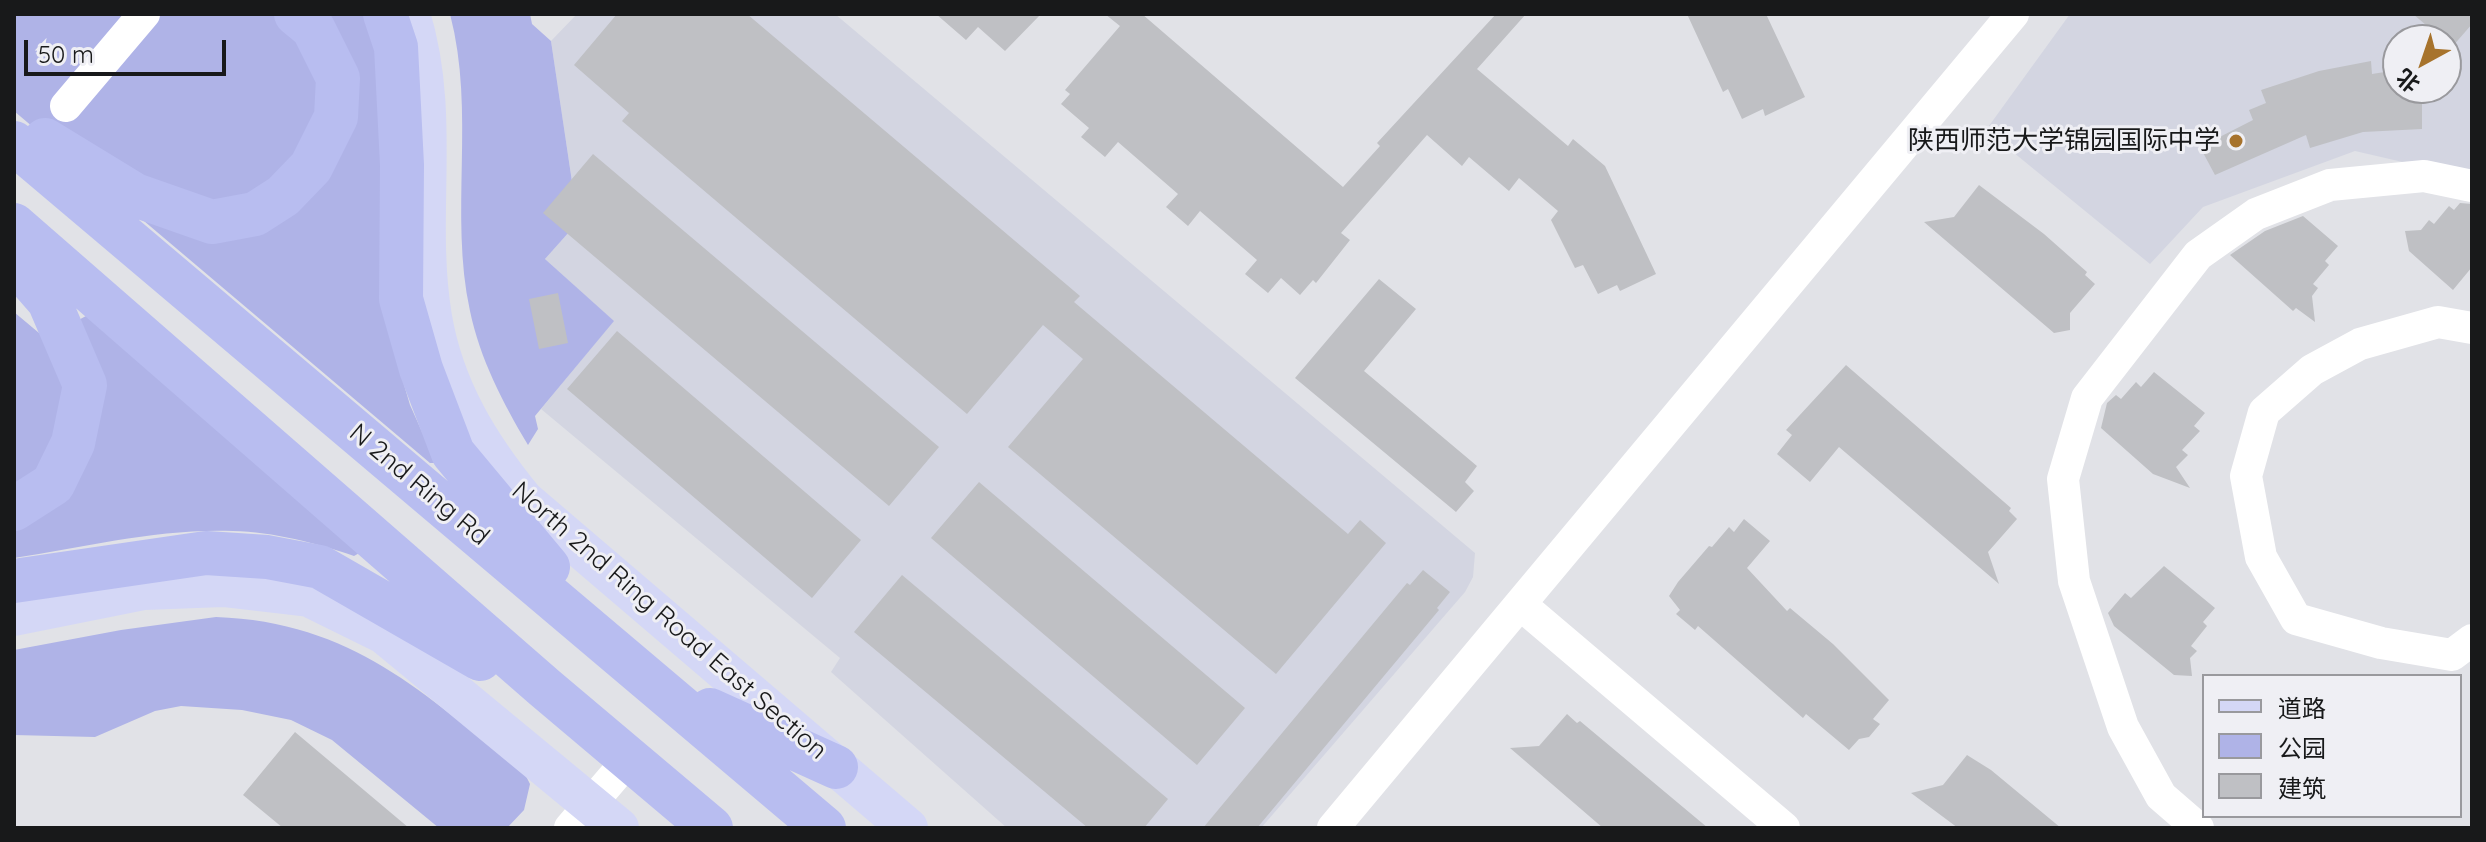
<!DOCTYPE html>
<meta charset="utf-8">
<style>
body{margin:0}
#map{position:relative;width:2486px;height:842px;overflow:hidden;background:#e1e2e7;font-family:Quicksand,"Noto Sans SC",sans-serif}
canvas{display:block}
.frame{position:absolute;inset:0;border:16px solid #18191a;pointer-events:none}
.legend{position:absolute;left:2202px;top:674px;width:260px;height:144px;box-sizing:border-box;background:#efeff4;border:2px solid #99999d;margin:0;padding:10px 14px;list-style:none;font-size:24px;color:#18191a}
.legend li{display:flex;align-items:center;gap:16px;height:40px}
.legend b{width:40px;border:2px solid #99999d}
.north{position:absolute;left:2382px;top:24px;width:80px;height:80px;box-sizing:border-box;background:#efeff4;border:2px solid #99999d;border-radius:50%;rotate:220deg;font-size:22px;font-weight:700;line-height:32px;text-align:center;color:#18191a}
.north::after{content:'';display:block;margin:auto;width:28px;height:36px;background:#a7732c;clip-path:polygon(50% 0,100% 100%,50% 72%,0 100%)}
.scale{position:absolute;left:24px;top:40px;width:202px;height:36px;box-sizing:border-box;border:4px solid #18191a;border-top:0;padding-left:10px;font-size:24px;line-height:28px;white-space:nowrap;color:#18191a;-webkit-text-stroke:6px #efeff4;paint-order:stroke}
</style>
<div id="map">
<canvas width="2486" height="842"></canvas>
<div class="frame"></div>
<ul class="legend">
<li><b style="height:10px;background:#d4d7f6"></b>道路</li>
<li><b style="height:22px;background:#afb3e7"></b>公园</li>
<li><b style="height:22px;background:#bfc0c4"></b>建筑</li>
</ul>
<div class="north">北</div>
<div class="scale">50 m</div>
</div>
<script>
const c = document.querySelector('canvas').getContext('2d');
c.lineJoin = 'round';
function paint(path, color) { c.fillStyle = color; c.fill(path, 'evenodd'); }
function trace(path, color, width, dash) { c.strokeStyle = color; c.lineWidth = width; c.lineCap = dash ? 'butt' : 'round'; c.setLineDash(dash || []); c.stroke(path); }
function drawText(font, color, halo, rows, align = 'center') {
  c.font = font + ' Quicksand,"Noto Sans SC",sans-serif'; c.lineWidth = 6; c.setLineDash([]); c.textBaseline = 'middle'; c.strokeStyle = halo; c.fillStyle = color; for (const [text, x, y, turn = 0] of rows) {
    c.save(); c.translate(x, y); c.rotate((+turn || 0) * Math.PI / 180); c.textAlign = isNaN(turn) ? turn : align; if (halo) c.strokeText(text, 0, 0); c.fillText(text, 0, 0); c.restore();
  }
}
const built = new Path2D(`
 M577 14H835L1475 553 1473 577 1465 592 1261 828H1007L831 672 840 658 541 409 613 321 545 259 578 222 551 41Z
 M2070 14H2472V178L2355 151 2203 207 2150 264 1986 130ZM2398 40H2446V88H2398Z`);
const green = new Path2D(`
 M14 14H364L379 50 400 371 410 405 436 463H430L14 111Z
 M450 14H530L532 24 551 41 578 222 545 259 614 321 535 416 538 429 528 445C503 403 480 359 470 311 449 213 476 113 450 14Z
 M14 312 45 338 86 316 361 552 354 556C317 543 273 532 233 531 161 528 85 547 14 558Z
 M216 617C353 622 423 693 525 774L530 784 524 810 507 828H439L332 740 291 720 242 710 181 706 155 711 95 737 14 735V650L121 630Z`);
const building = new Path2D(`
 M617 14H747L1080 296 1074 302 1348 534 1360 520 1386 543 1276 674 1008 447 1083 359 1043 325 967 414 622 121 629 113 574 65Z
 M936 14H1041L1005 51 978 27 966 40Z
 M1105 14H1142L1343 187 1380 146 1377 143 1496 14H1526L1477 69 1568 146 1573 139 1605 166 1656 274 1620 291 1617 285 1598 294 1583 265 1575 268 1551 220 1558 211 1519 178 1509 191 1469 157 1462 166 1427 135 1341 233 1350 240 1316 283 1313 280 1300 295 1281 278 1268 293 1245 274 1257 260 1200 211 1188 226 1166 207 1178 194 1118 142 1105 157 1081 137 1089 128 1061 104 1070 94 1065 90 1120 26Z
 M1687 14H1766L1805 97 1765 116 1763 109 1742 119 1728 89 1723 92Z
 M2413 14H2472V24L2452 47Z
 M2371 61 2372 74 2391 71 2398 88H2422V129L2363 132 2310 148 2306 135 2215 175 2200 147 2253 120 2249 110 2266 103 2261 90 2319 71Z
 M593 154 939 447 889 506 543 213Z
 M1979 185 2044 234 2087 272 2085 275 2095 284 2070 313V330L2054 333 1924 222 1954 217Z
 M2460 203 2472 204V267L2453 290 2409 251 2405 231 2421 230 2429 220 2434 224 2449 206 2454 210Z
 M2303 216 2338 246 2325 261 2329 265 2313 284 2318 288 2312 296 2315 322 2296 308 2293 311 2230 255 2265 231Z
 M1379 279 1416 309 1364 371 1477 466 1465 482 1474 491 1456 512 1295 378Z
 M558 293 568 343 539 349 529 299Z
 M617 331 861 540 812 598 567 389Z
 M1846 365 2011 508 2009 511 2017 519 1988 552 1999 584 1839 447 1810 482 1777 454 1792 435 1786 430Z
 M2154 372 2205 413 2194 426 2200 431 2182 450 2188 455 2176 467 2190 488 2153 474 2101 428 2107 403 2116 395 2121 399 2136 382 2141 387Z
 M979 482 1245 708 1197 765 931 538Z
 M1744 519 1770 541 1747 568 1787 611 1790 608 1833 644 1889 700 1873 719 1880 724 1869 737 1859 739 1849 750 1806 714 1803 718 1698 626 1695 630 1676 614 1680 610 1669 596 1678 582 1709 546 1712 547 1729 527 1734 532Z
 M2164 566 2215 608 2203 622 2207 626 2191 646 2197 651 2190 658 2192 676 2174 675 2114 626 2108 613 2125 593 2131 598Z
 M1423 570 1450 592 1437 608 1439 610 1257 828H1203L1407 583 1410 585Z
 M902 575 1168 799 1144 828H1088L854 632Z
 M1567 714 1577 723 1580 721 1708 828H1603L1510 748 1539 746Z
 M295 732 409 828H283L243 795Z
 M1967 755 1991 770 2061 828H1958L1911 793 1943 785Z`);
const minor = new Path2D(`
 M66 106 144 14
 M2472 328 2438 322 2360 344 2312 370 2264 412 2246 476 2261 557 2296 619 2381 643 2452 655 2472 640
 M1520 604 1784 828
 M570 828 629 759
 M1333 828 2013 14
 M2198 828 2161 796 2123 727 2074 581 2063 479 2087 398 2198 255 2256 214 2330 185 2424 176 2472 186`);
const major = new Path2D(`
 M410 14C442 116 415 216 432 317 444 388 479 445 524 500L908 828
 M14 616 144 590 223 587 309 597 384 634 619 828`);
const highway = new Path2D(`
 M385 14 396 47 402 165 401 299 421 369 453 453 548 567
 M45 140 135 195 212 222 255 214 283 196 311 167 336 117 338 78 313 28 296 14
 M14 143 824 828
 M14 225 545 688 711 828
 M14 261 49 301 85 385 73 443 53 484 14 509
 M14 581 206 553 267 557 320 567 480 659
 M710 710 836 767`);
const markers = [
 [2236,141,8,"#a7732c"]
];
const poiNames = [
 ["陕西师范大学锦园国际中学",2220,141]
];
const streetNames = [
 ["N 2nd Ring Rd",419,485,40],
 ["North 2nd Ring Road East Section",669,621,41]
];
paint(built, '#d3d5e1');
paint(green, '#afb3e7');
paint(building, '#bfc0c4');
trace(minor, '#fff', 32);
trace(major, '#d4d7f6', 40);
trace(highway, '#b8bdf0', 44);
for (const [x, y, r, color] of markers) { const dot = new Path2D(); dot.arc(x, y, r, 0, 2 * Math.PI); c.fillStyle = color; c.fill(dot); trace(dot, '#efeff4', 3); }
drawText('26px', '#18191a', '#efeff4', poiNames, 'right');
drawText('26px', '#18191a', '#efeff4', streetNames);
</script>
